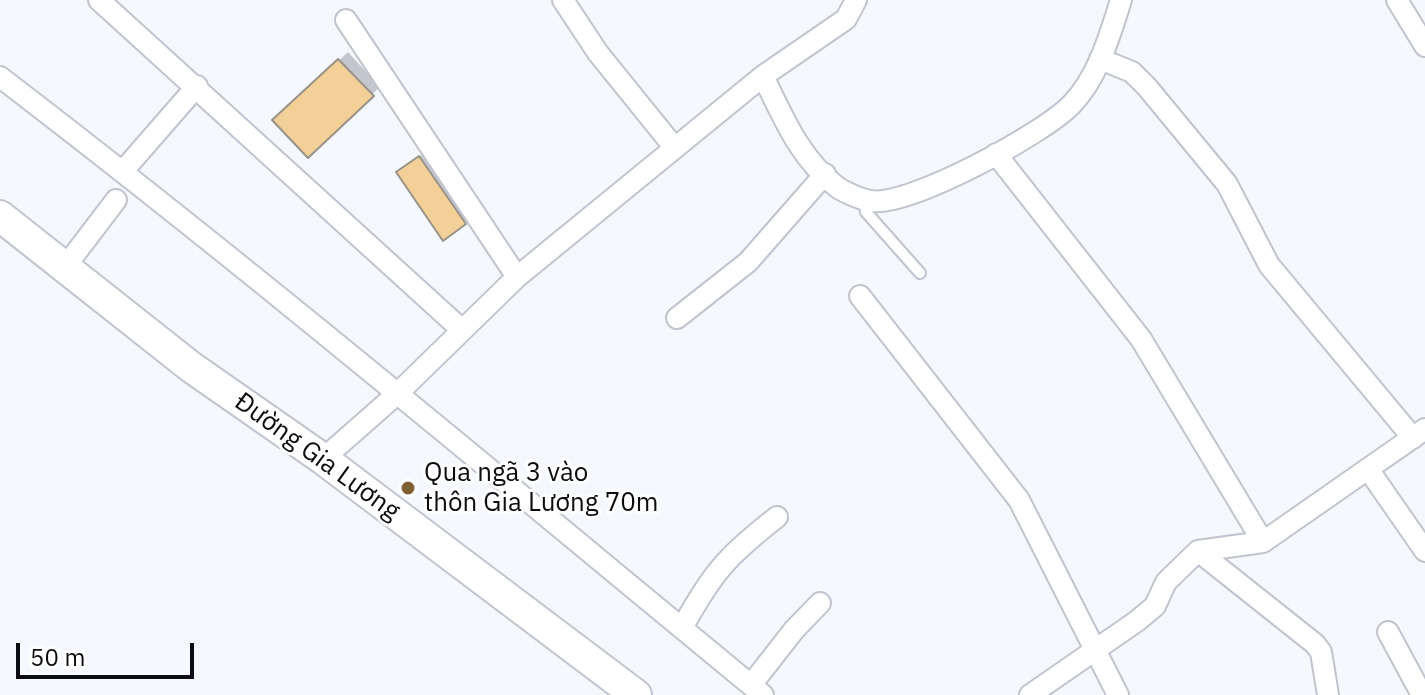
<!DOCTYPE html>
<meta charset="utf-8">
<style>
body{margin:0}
#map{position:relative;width:1425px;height:695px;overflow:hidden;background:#f6f8ff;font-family:"IBM Plex Sans",sans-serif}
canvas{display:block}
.scale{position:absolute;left:16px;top:643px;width:178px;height:36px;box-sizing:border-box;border:4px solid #0d0d11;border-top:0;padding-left:10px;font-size:24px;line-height:28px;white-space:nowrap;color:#0d0d11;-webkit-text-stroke:6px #fff;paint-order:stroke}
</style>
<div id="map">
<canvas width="1425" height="695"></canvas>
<div class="scale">50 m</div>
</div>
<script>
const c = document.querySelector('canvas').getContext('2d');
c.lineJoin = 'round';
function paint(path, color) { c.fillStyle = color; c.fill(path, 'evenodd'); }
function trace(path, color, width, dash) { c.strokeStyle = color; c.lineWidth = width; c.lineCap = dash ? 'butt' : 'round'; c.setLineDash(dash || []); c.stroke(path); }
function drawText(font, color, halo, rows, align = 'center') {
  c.font = font + ' "IBM Plex Sans",sans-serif'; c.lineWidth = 6; c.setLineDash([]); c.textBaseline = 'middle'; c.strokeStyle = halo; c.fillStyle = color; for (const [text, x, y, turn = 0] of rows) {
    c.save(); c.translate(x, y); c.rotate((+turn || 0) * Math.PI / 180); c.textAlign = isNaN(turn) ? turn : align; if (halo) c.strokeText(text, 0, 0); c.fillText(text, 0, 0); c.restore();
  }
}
const shadow = new Path2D(`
 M348 52 380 87 308 155 275 120Z
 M426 152 471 217 465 223 404 167Z`);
const building = new Path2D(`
 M338 59 374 96 308 158 272 120Z
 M419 156 466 224 443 241 396 172Z`);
const lane = new Path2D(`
 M864 198 866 212 920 273`);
const street = new Path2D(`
 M99 0 462 330
 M563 0 598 53 674 147
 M1397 0 1425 46
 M346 20 517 277
 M1100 59 1132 72 1147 87 1227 184 1269 265 1413 438
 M763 76C783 117 800 159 837 187 844 192 862 200 871 201 909 207 1045 133 1072 104 1098 77 1110 35 1121 0
 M0 77C260 276 510 487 763 695
 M996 154 1141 339 1263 542
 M123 171 197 86
 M65 267 116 200
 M860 296 1019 500 1118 695
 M677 318 748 262 825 174
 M323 459 398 393 517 277 763 76 846 19 856 0
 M1368 469 1425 551
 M1198 551 1315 644 1321 652 1328 695
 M682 628C713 572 727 556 777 517
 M1388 632 1422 695
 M751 685 794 630 820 603
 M1030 695 1137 621 1155 606 1166 582 1198 551 1263 542 1425 429`);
const secondary = new Path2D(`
 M0 216 191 367 323 459 636 695`);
const markers = [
 [408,488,8,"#7c6133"]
];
const streetNames = [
 ["Đường Gia Lương",317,457,36]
];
const poiNames = [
 ["Qua ngã 3 vào",424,473],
 ["thôn Gia Lương 70m",424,503]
];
paint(shadow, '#0003');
paint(building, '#f3d098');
trace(building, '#989288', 2);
trace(lane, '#c1c4cf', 14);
trace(street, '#c1c4cf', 24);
trace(secondary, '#c1c4cf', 34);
trace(lane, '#fff', 10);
trace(street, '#fff', 20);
trace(secondary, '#fff', 30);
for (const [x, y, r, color] of markers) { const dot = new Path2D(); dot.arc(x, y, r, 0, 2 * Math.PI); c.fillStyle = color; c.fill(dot); trace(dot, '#fff', 3); }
drawText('26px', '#0d0d11', '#fff', streetNames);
drawText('26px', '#0d0d11', '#fff', poiNames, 'left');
</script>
